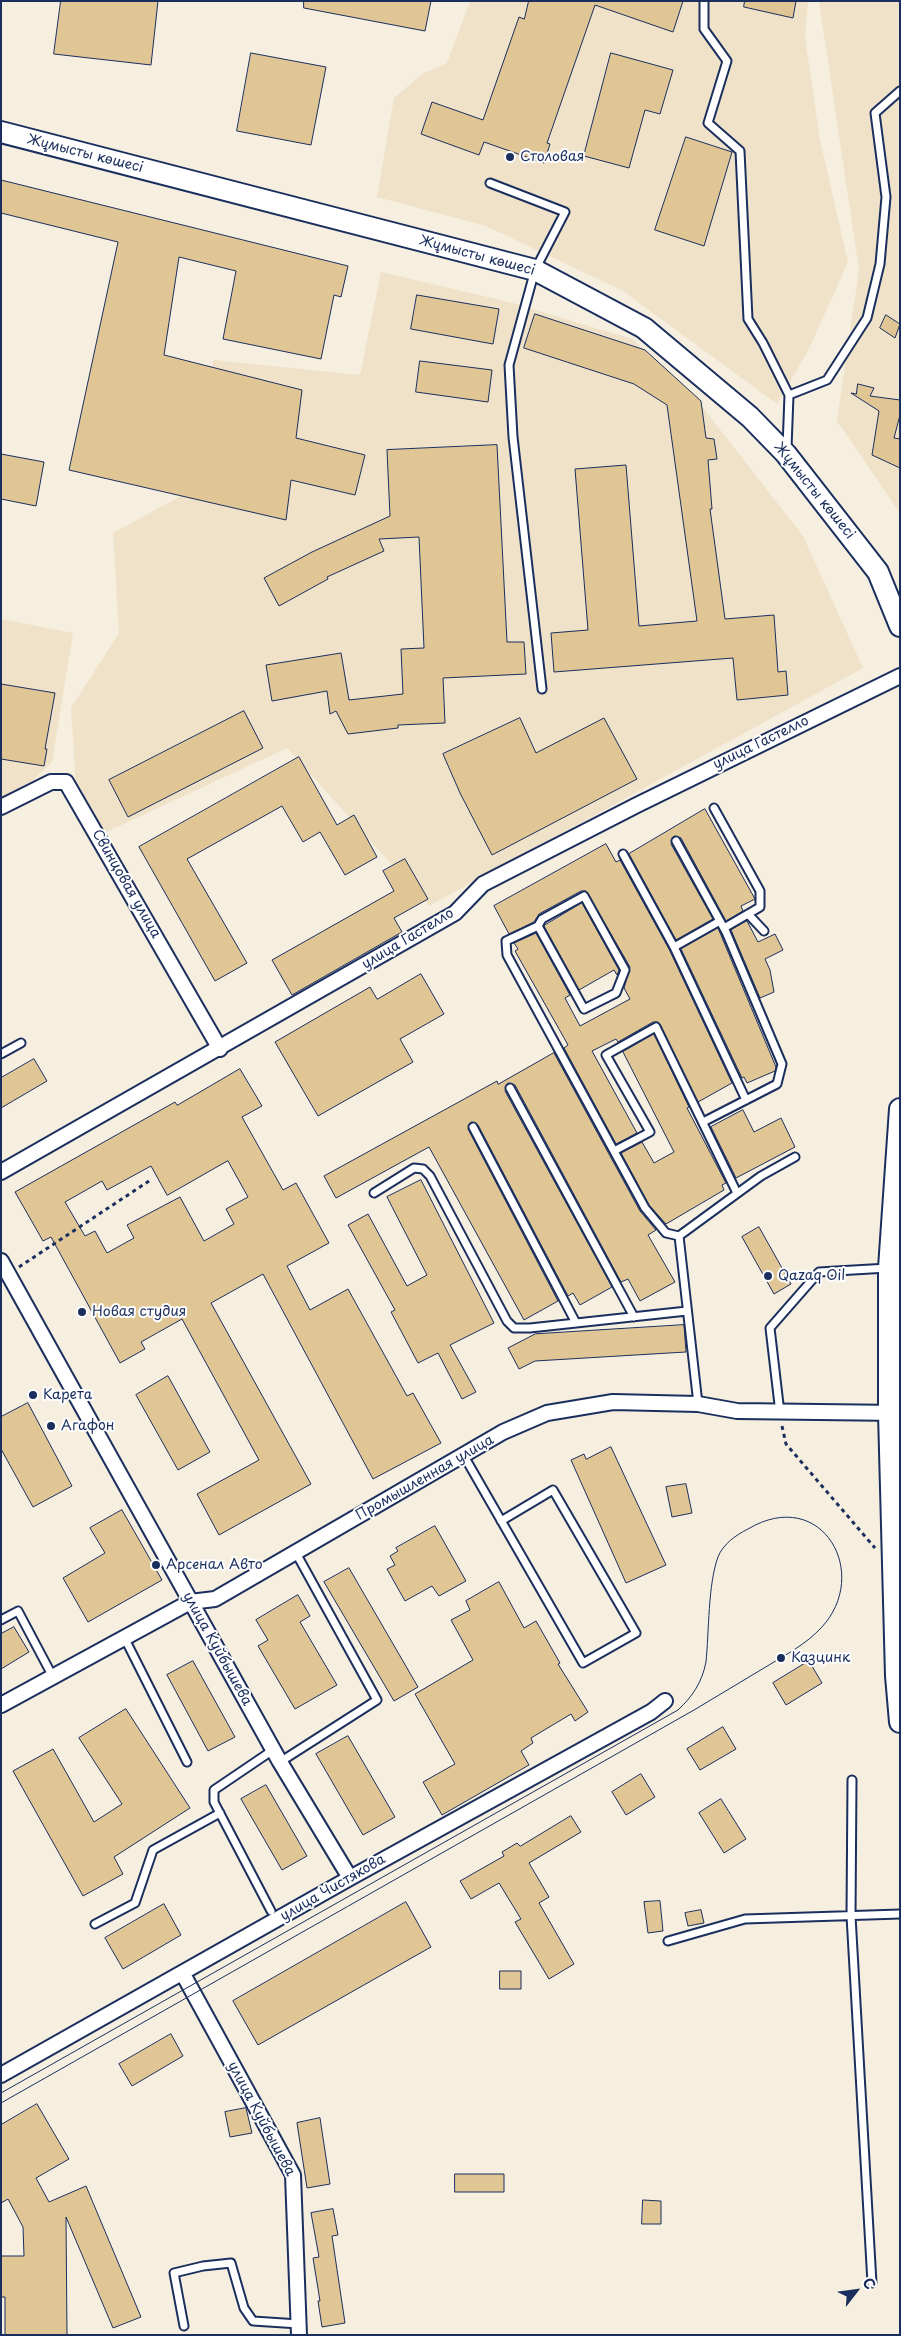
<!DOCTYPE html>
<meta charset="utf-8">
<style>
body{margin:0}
#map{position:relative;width:901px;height:2336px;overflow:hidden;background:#f6eedf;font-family:"Playpen Sans",sans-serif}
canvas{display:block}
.frame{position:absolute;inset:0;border:2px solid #1b2f5e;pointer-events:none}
.north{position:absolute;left:831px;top:2266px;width:50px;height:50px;-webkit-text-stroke:4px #fff;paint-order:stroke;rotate:60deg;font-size:14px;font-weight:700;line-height:20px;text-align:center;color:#1b2f5e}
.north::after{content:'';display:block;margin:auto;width:18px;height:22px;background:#1b2f5e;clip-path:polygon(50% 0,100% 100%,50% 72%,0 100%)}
</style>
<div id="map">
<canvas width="901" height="2336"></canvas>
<div class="frame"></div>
<div class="north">С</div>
</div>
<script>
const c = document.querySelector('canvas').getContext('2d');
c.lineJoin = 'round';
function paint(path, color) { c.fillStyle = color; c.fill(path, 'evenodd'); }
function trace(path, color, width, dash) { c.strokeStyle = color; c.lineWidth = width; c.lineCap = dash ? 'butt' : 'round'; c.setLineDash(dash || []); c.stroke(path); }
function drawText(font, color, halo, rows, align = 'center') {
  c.font = font + ' "Playpen Sans",sans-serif'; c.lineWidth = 4; c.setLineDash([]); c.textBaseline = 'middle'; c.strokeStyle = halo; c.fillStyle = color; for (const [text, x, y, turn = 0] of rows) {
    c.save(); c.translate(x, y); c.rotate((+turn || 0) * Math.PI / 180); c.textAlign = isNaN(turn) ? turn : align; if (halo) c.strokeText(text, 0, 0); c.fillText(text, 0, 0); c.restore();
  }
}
const built = new Path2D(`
 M470 1H808L805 38 820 140 848 262 808 351 777 404 623 291 486 226 377 197 394 98 422 74 447 63Z
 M819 1H900V513L837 421 859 270Z
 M381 272 513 303 632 339 697 400 803 536 863 668 429 906 287 748 104 833 76 788 71 708 119 633 113 533 199 486 213 360 360 375Z
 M1 619 73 633 52 762 29 784 1 799Z`);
const building = new Path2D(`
 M61 1H158L151 65 54 54Z
 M304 1H431L425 31 304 8Z
 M529 1H683L673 32 595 5 547 143 550 144 544 163 484 142 479 155 421 134 432 102 483 120 519 17 524 19Z
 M745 1H796L793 18 744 7Z
 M251 53 326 67 311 145 237 131Z
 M611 53 673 70 660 114 645 110 629 168 584 156Z
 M686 137 732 152 704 246 655 230Z
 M1 180 348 266 341 297 334 295 321 359 223 339 236 271 179 257 164 355 302 390 296 438 365 455 355 495 291 480 286 520 69 470 118 242 1 213Z
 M417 295 499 309 493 344 411 329Z
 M535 314 645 350 701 401 706 438 714 439 717 459 708 460 712 509H710L725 619 774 615 778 672 786 671 788 695 737 700 733 658 554 672 551 633 588 630 575 469 626 465 639 626 697 621 667 405 634 384 524 348Z
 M886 315 900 324 895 338 880 328Z
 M420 361 492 370 488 402 416 392Z
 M858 384 874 388 870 396 900 400V415L894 438 900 439V468L872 455 879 411 851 393 856 394Z
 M497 445 507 642H524L526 674 443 678 445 723 398 725V728L348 734 336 711 330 714 327 691 272 701 266 665 341 653 349 700 403 694 401 649 424 648 419 537 379 539 384 551 327 577 328 579 279 606 264 578 312 552 390 516 387 450Z
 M1 454 44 462 36 506 1 499Z
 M1 684 55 693 45 749H47L44 766 1 759Z
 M244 711 263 748 128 817 109 780Z
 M520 718 536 753 604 718 637 779 492 855 460 793 443 754Z
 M299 757 337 825 354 815 377 857 345 875 320 832 303 842 282 806 187 859 247 963 215 981 139 847Z
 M705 809 755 899 741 906 743 911 726 921 681 838 674 836 671 844 713 919 676 940 629 854Z
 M606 844 616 862 620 860 669 949 732 1083 698 1102 658 1022H653L618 1042 616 1039 592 1051 637 1133 616 1144 564 1048 568 1045 515 951 518 949 514 943 536 933 570 995 565 998 580 1026 630 999 624 988 630 967 586 891H581L539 914 534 922 509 934 494 906Z
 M405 859 428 899 394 918 402 932 292 995 272 960 394 891 383 871Z
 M582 903 619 970 617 975 614 970 579 990 544 926Z
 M747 921 758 942 775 934 783 950 765 959 770 970 774 992 760 998 731 930Z
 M718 928 776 1067 775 1071 747 1083 744 1077 742 1078 681 949Z
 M421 974 444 1014 400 1039 413 1062 318 1116 275 1042 370 987 377 999Z
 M654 1034 689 1107 687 1108 726 1183 722 1185 724 1190 666 1224 649 1205 621 1153 642 1142 654 1163 674 1152 623 1052Z
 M554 1053 640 1211 656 1230 648 1235 675 1282 640 1301 628 1279 621 1282 515 1085 508 1083 505 1091 612 1287 580 1305 573 1293 568 1296 478 1125 471 1122 468 1129 558 1301 524 1320 429 1147 336 1198 324 1176 497 1081 498 1084Z
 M34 1059 47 1081 1 1108V1078Z
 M240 1069 262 1106 242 1117 283 1190 296 1183 329 1243 287 1266 310 1310 348 1289 407 1396 413 1393 441 1443 373 1479 263 1274 211 1303 311 1484 219 1535 197 1494 259 1460 182 1319 141 1342 145 1349 120 1363 51 1237 43 1241 15 1192 175 1102 177 1105ZM228 1161 248 1197 226 1209 234 1224 204 1241 180 1197 127 1225 134 1238 107 1253 95 1231 85 1236 65 1202 102 1181 107 1190 151 1166 167 1195Z
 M743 1110 754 1132 781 1118 795 1147 736 1178 711 1127Z
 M421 1180 494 1323 450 1345 476 1392 462 1399 438 1353 418 1363 391 1312 395 1310 348 1225 368 1214 407 1286 427 1275 387 1197Z
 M759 1227 791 1284 774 1294 742 1237Z
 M684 1325 686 1352 535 1361 519 1369 508 1348 535 1334Z
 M168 1376 210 1452 178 1470 136 1395Z
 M28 1403 72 1486 33 1507 1 1449V1417Z
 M611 1447 666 1565 626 1583 571 1460 584 1454 586 1459Z
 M686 1484 692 1513 672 1517 666 1487Z
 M122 1510 162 1580 88 1622 63 1578 105 1553 90 1528Z
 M435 1526 466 1581 439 1596 432 1586 405 1601 387 1569 395 1565 390 1556 398 1551 396 1548Z
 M349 1568 418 1687 394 1701 324 1582Z
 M499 1582 524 1628 536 1621 560 1663 558 1664 588 1712 575 1721 571 1714 531 1738 533 1743 521 1751 529 1765 442 1815 423 1782 455 1764 415 1694 473 1660 451 1620 470 1610 466 1601Z
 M298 1595 310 1616 300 1622 337 1685 295 1709 258 1646 268 1640 256 1620Z
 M14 1627 29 1652 1 1669V1634Z
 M193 1661 235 1737 208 1751 167 1675Z
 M809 1661 822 1683 786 1705 773 1683Z
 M126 1709 190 1808 114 1857 123 1874 83 1896 13 1771 53 1749 94 1822 122 1804 79 1738Z
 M723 1727 736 1749 700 1770 687 1749Z
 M348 1736 395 1817 363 1835 316 1754Z
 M641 1774 655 1797 626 1815 612 1792Z
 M266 1785 307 1856 282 1870 241 1799Z
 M721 1799 746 1839 724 1853 699 1813Z
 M571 1816 581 1832 529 1863 549 1897 539 1903 574 1964 549 1979 515 1922 521 1919 499 1883 471 1899 460 1881 504 1856 502 1852 517 1843 520 1846Z
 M660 1901 663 1931 648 1933 644 1902Z
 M406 1902 431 1947 258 2045 233 2001Z
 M164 1904 181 1935 123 1969 105 1938Z
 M701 1910 704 1923 688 1926 685 1913Z
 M500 1971H521V1989H500Z
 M171 2034 183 2056 132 2086 119 2064Z
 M37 2104 69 2159 36 2178 49 2202 86 2186 141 2317 113 2328 66 2217 67 2335H5V2297H1V2256H24L23 2227 8 2199 1 2203V2125Z
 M246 2108 252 2133 230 2137 225 2112Z
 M320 2118 330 2184 307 2188 297 2123Z
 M455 2174H504V2192H455Z
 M643 2200 661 2201V2224H642Z
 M333 2209 338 2235 332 2236 345 2323 322 2327 318 2301H320L313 2258 319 2257 311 2213Z`);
const path = new Path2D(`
 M19 1267 149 1181
 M782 1426 786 1444 875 1548`);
const service = new Path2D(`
 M704 1V29L727 61 708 123 740 151 748 319 763 343 789 395 787 448
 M490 183 565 212 535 270 509 365 513 437 542 689
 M789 395 827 380 867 318 880 264 886 197 875 113 900 91
 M714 808 760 891V907L724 928
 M676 841 726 932 782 1064 777 1084 703 1122
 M623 854 674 947
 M748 914 764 931
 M720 921 674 947 746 1100
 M538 926 542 919 584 896 625 970 616 993 584 1009 538 926 506 941 507 955 645 1208 666 1233 679 1236
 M1 1054 21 1043
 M510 1088 634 1317
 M473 1127 576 1323
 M614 1151 650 1132 606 1055 656 1027 737 1193
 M374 1193 414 1168 423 1169 430 1176 507 1321 514 1328H530L687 1311
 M698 1404 679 1236 761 1176 795 1157
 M780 1413 770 1328 819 1272 888 1268
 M464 1456 583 1663 636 1633 553 1490 501 1521
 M1 1620 18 1611 53 1677
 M124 1637 187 1762
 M280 1762 377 1700 296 1553
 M852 1780 851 1916 872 2283
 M271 1911 214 1802V1790L273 1750
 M95 1924 135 1903 153 1850 220 1813
 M668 1941 745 1919 900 1914
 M184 2326 174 2273 203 2266 231 2263 244 2308 253 2321 299 2324`);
const minor = new Path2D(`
 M1 807 51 782H66L220 1049
 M1 1172 455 913 483 884 637 805 900 676
 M1 1261 280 1762 350 1878
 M1 1705 190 1602 215 1599 503 1432 547 1413 613 1402 698 1404 737 1411 900 1413
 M183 1974 293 2175 299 2335
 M1 2075 350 1878 651 1712 665 1701`);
const secondary = new Path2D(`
 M1 132 535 270 644 328 750 417 786 454 878 572 900 626
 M900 1109 889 1268V1413L896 1676 900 1722`);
const tram = new Path2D(`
 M1 2093 678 1710C693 1696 702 1682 706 1662 709 1632 708 1584 718 1557 723 1544 736 1535 748 1529 822 1485 872 1574 821 1628 806 1644 787 1654 769 1665 744 1680 719 1695 694 1710L1 2103`);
const markers = [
 [510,157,5,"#1b2f5e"],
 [768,1276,5,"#1b2f5e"],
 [82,1312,5,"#1b2f5e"],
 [33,1395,5,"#1b2f5e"],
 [51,1426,5,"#1b2f5e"],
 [156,1565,5,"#1b2f5e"],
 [781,1658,5,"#1b2f5e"]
];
const streetNames = [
 ["Жұмысты көшесі",85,154,14],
 ["Жұмысты көшесі",477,256,15],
 ["Жұмысты көшесі",814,491,51],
 ["улица Гастелло",761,743,-26],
 ["Свинцовая улица",126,884,60],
 ["улица Гастелло",408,939,-31],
 ["Промышленная улица",425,1478,-30],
 ["улица Куйбышева",217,1649,61],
 ["улица Чистякова",333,1888,-30],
 ["улица Куйбышева",261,2119,62]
];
const poiNames = [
 ["Столовая",520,157],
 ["Qazaq Oil",778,1276],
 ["Новая студия",92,1312],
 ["Карета",43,1395],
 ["Агафон",61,1426],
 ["Арсенал Авто",166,1565],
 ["Казцинк",791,1658]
];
paint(built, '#efe2c9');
paint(building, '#e0c595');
trace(building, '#1b2f5e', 1);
trace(service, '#1b2f5e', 11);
trace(minor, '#1b2f5e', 18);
trace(secondary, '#1b2f5e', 24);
trace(path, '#1b2f5e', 3, [4, 4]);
trace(service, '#fff', 7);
trace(minor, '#fff', 14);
trace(secondary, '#fff', 20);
trace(tram, '#1b2f5e', 1);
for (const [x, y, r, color] of markers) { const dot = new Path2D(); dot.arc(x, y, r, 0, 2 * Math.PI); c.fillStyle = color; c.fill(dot); trace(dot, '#fff', 2); }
drawText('14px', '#1b2f5e', '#fff', streetNames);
drawText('14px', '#1b2f5e', '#fff', poiNames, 'left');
</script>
